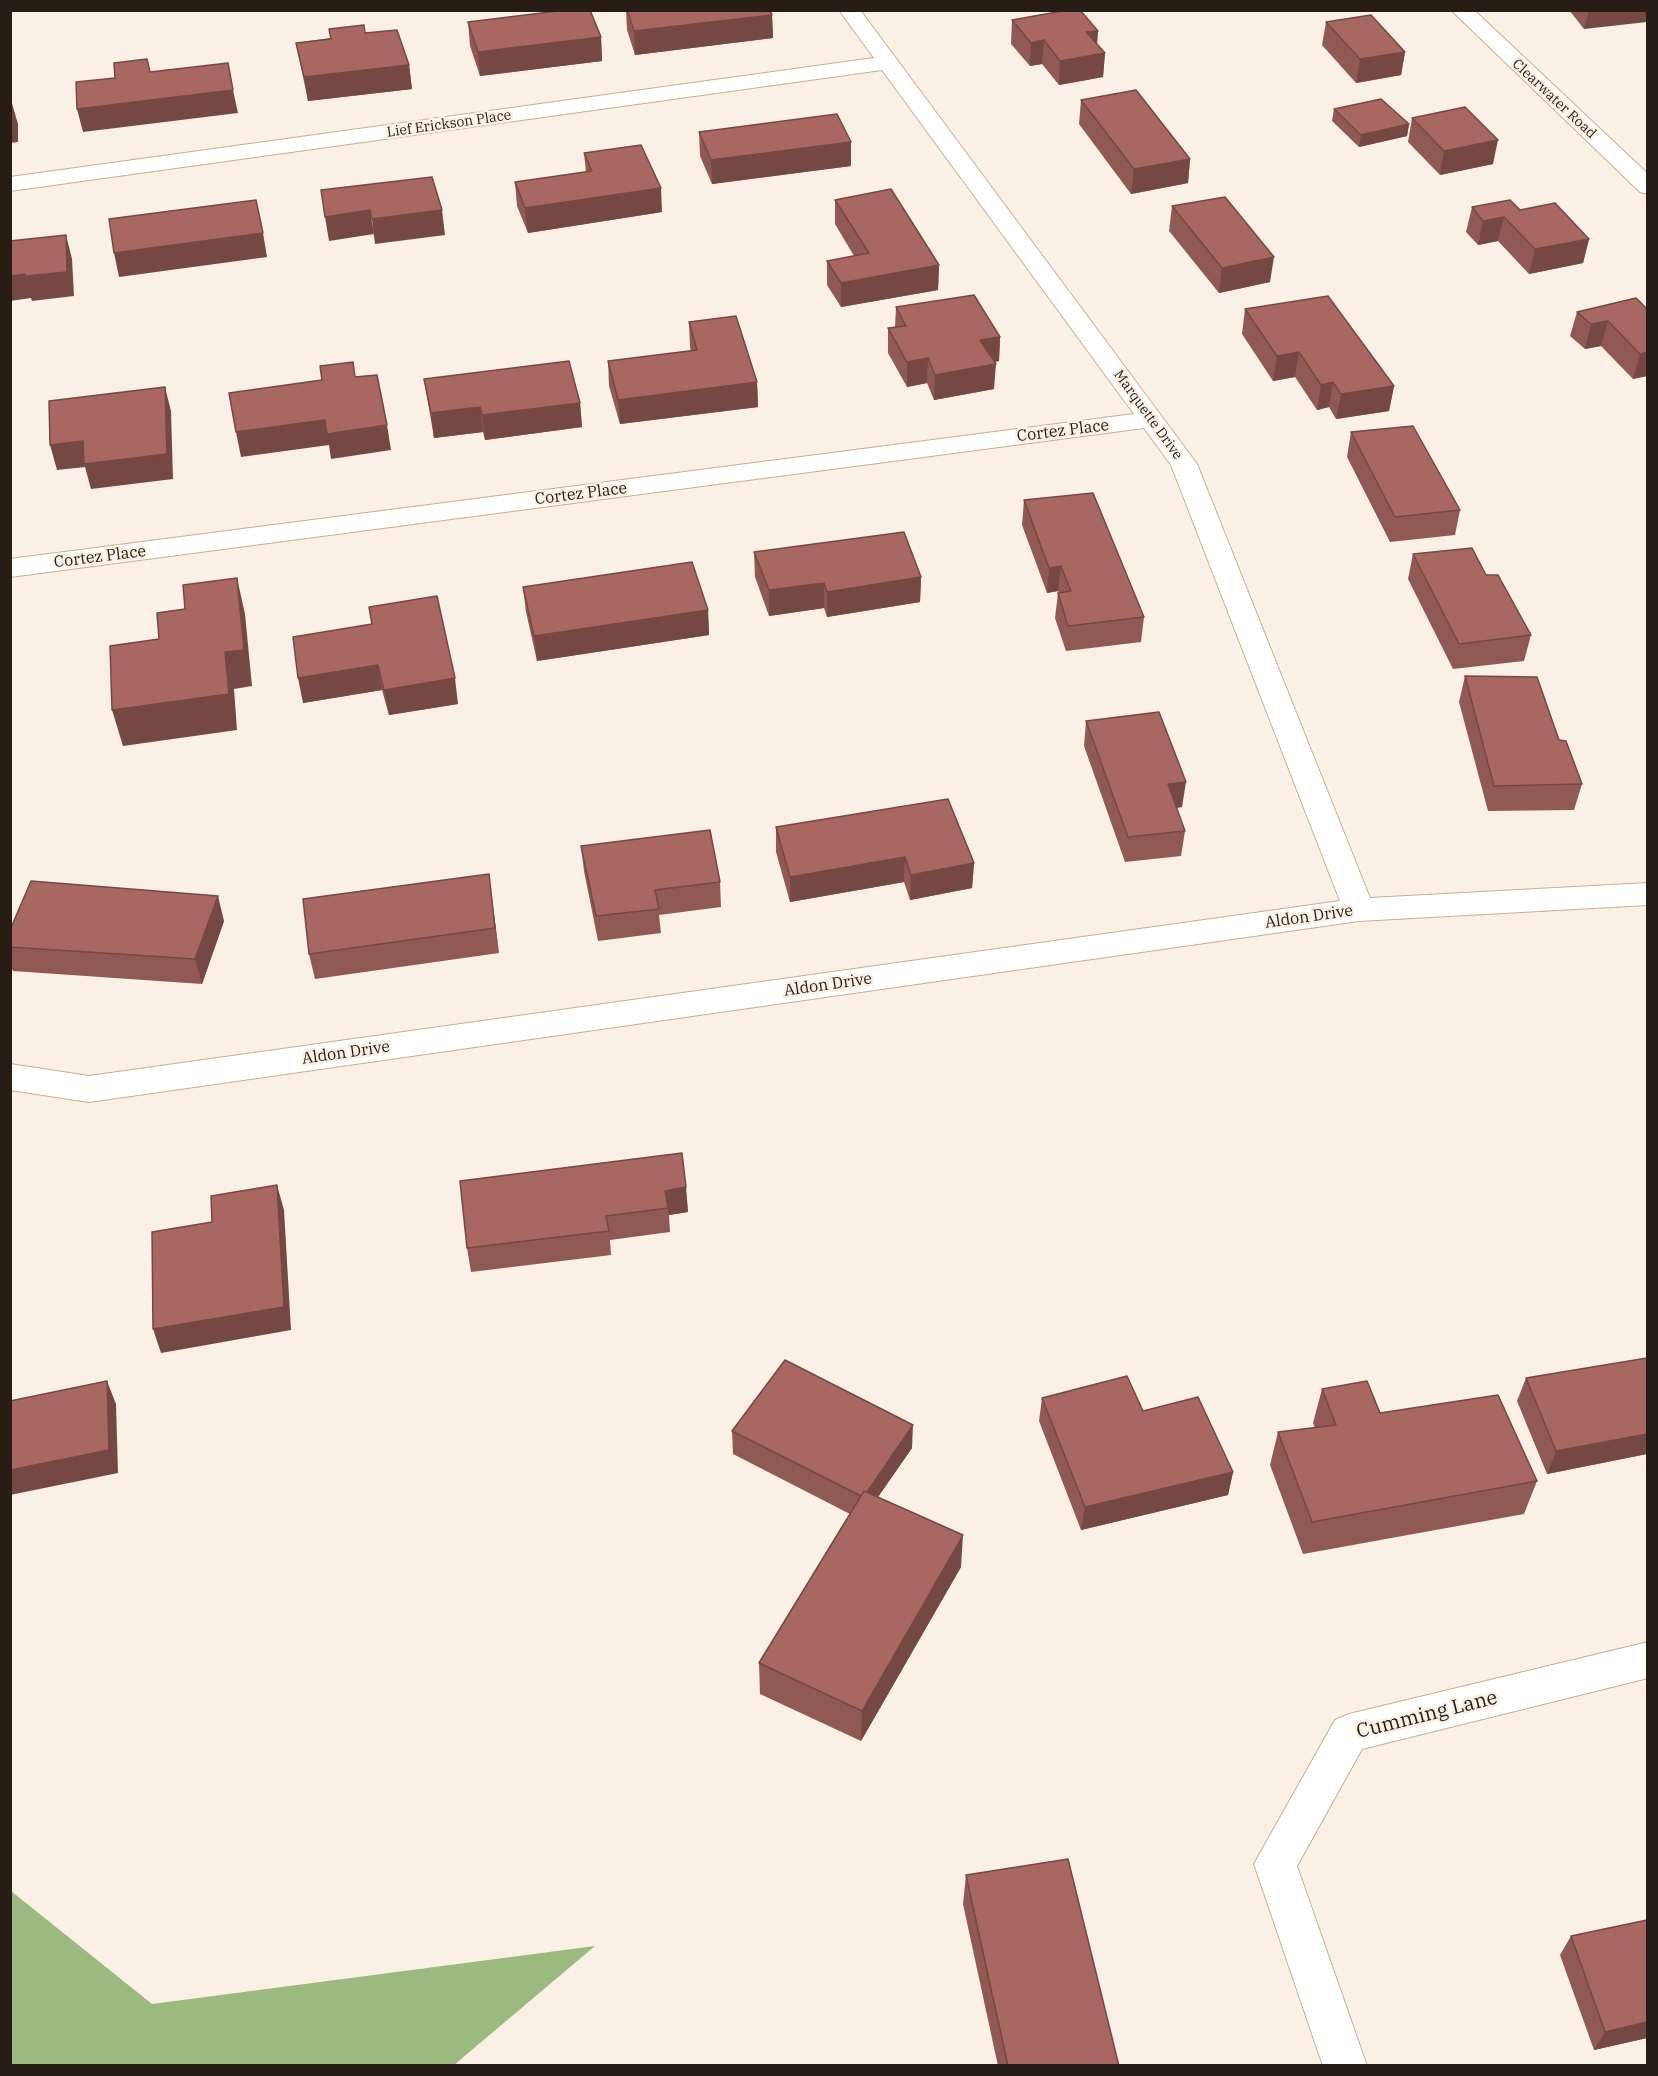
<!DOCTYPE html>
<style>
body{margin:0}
#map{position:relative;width:1658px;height:2076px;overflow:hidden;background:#fbf0e5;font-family:"IBM Plex Serif",serif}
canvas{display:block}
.frame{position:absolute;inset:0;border:12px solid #281d14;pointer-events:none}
</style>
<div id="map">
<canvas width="1658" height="2076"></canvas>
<div class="frame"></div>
</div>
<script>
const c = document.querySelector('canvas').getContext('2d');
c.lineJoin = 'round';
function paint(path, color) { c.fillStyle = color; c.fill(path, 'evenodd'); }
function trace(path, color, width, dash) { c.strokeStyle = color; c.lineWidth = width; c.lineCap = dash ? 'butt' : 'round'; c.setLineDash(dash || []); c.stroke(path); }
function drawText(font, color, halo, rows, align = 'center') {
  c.font = font + ' "IBM Plex Serif",serif'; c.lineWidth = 5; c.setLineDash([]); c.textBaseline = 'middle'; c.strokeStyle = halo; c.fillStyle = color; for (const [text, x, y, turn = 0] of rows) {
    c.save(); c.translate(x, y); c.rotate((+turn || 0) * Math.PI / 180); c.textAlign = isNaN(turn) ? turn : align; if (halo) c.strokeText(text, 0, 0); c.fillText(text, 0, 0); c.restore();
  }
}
const forest = new Path2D(`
 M11 1891 152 2004 595 1946 454 2065H11Z`);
const minor = new Path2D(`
 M839 10H860L1197 464 1370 898 1648 883V905L1359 921 89 1102 10 1090V1064L89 1076 1340 901 1171 465 1144 428 10 577V559L1134 414 882 70 10 191V177L874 58Z
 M1451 10H1474L1648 174V194L1640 192Z
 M1648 1642V1678L1362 1749 1297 1866 1367 2066H1323L1254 1864 1335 1720 1349 1714Z`);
const wall = new Path2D(`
 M626 10 772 15 773 38 635 55 627 30Z
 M1569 10H1647L1584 29Z
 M1012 20 1098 31 1097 43 1105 53 1103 77 1059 85 1042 64 1030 66 1011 44Z
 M468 22 601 37 602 61 480 76 470 46Z
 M1326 22 1405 52 1401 75 1356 83 1322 45Z
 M365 33 409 65 412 89 308 101 296 43Z
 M1081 100 1190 159 1188 183 1131 194 1079 124Z
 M1334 109 1409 124 1407 136 1359 147 1332 121Z
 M1412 118 1493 164 1440 175 1408 142Z
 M699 132 851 166 712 184 700 156Z
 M584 153 662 212 528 233 517 206 515 182 586 172Z
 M835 200 939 265 938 290 841 307 827 285V261L854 256 835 224Z
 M1172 206 1270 282 1219 293 1169 231Z
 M1472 207 1520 210 1589 239 1583 263 1529 274 1498 241 1478 245 1466 232Z
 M1636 298 1647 376 1633 379 1601 346 1585 349 1570 336 1577 312Z
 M896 307 1000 337 999 361 994 362V389L934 400 927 383 907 387 888 353V328L895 327Z
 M1245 309 1394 386 1389 411 1336 419 1329 407 1317 410 1295 377 1273 381 1242 334Z
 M689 322 757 382 758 407 620 424 609 386 608 361 691 351 690 347Z
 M424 379 580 403 582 427 485 440 483 432 434 438Z
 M1351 432 1460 510 1455 535 1390 542 1347 457Z
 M1024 500 1144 617 1141 642 1066 651 1055 618 1058 593H1059L1058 591 1047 593 1022 525Z
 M754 552 921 577 920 602 827 617 824 608 769 616 755 577Z
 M1413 554 1486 575 1531 635 1524 661 1453 669 1408 579Z
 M523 587 708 610 709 635 537 661 526 612Z
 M372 624 458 704 389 715 382 690 303 703Z
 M1465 676 1559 740 1582 784 1574 810 1488 811 1459 702Z
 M1086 721 1182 807 1176 808 1185 831 1181 856 1125 862 1084 746Z
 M776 827 974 863 972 888 910 900 904 882 790 902 776 852Z
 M581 846 720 882 721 907 659 915 661 933 598 941 584 871Z
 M492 899 499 953 315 979 309 954Z
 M224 921 202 984 13 971 10 965V930Z
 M682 1153 688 1212 669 1215 670 1232 610 1240 611 1255 471 1272 467 1248Z
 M1647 1358V1454L1547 1474 1517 1401 1526 1378Z
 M1322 1389 1380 1413 1537 1481 1524 1514 1303 1554 1270 1465 1278 1432 1315 1428 1313 1423Z
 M1042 1398 1233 1472 1228 1495 1081 1530 1039 1421Z
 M732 1431 912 1448 878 1497 961 1567 861 1741 760 1694 759 1663 850 1514 733 1454Z
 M966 1875 1119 2066H998L963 1904Z
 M1647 1920V2038L1594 2050 1560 1955 1571 1936Z`);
const shadedWall = new Path2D(`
 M1589 10H1647V22L1584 29Z
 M772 15 773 38 635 55 634 31Z
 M1098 31 1096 55 1086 32Z
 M601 37 602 61 480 76 478 52Z
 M1044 40 1042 64 1030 66 1031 43Z
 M1405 52 1401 75 1356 83 1360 59Z
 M1105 53 1103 77 1059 85 1060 61Z
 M409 65 412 89 308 101 304 77Z
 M233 90 238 113 83 132 77 109Z
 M11 100 18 124V142L10 143Z
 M1409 124 1407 136 1359 147 1361 135Z
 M1498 140 1493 164 1440 175 1444 151Z
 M851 142V166L712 184 711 160Z
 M1190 159 1188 183 1131 194 1134 169Z
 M661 188 662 212 528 233 525 208Z
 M370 210 374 234 329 241 325 217Z
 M442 210 445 235 375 244 372 219Z
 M1504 217 1498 241 1478 245 1483 221Z
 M263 233 267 257 119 277 114 253Z
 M66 235 72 259 74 296 32 301 31 298 10 301V276Z
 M1589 239 1583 263 1529 274 1535 249Z
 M1274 257 1270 282 1219 293 1222 268Z
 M939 265 938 290 841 307V283Z
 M1608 321 1601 346 1585 349 1591 324Z
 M1000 337 999 361 979 365 980 340Z
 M1299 352 1295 377 1273 381 1277 356Z
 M1647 352V376L1633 379 1640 354Z
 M928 358 927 383 907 387V362Z
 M996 364 994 389 934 400 935 375Z
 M757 382 758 407 620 424 618 400Z
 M1333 382 1329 407 1317 410 1321 385Z
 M1394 386 1389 411 1336 419 1341 394Z
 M165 387 171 411 173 479 91 489 85 467 57 470 50 445Z
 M580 403 582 427 485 440 482 415Z
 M480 407 483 432 434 438 431 413Z
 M325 420 387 425 391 450 331 459 329 445 241 457 236 432Z
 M1061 566 1058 591 1047 593 1049 568Z
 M921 577 920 602 827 617V592Z
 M237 578 245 614 252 686 234 689 237 730 123 746 112 710 225 652Z
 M824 583V608L769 616V590Z
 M708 610 709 635 537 661 534 636Z
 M378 665 382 690 303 703 298 678Z
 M455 678 458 704 389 715 384 690Z
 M1186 782 1182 807 1164 809 1168 784Z
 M905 857 904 882 790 902V877Z
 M974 863 972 888 910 900 911 875Z
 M489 874 492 899 499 953 495 928Z
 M218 896 224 921 202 984 195 959Z
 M277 1185 284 1210 291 1330 161 1353 153 1329Z
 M686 1187 688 1212 669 1215 665 1191Z
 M107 1381 116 1404 118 1473 10 1495V1470Z
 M913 1425 912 1448 862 1520 863 1498Z
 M1647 1434V1454L1547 1474 1556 1451Z
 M1233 1472 1228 1495 1081 1530 1085 1507Z
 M963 1535 961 1567 861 1741 862 1711Z
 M1647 2022V2038L1594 2050 1605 2032Z`);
const building = new Path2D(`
 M566 10H590L601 37 478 52 468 22Z
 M627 10H770L772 15 634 31Z
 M1068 10H1080L1098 31 1086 32 1105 53 1060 61 1044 40 1031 43 1012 20Z
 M1371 15 1405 52 1360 59 1326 22Z
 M364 25 365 33 397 30 409 65 304 77 296 43 331 39 329 29Z
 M147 59 150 72 228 63 233 90 77 109 76 82 115 78 114 63Z
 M1136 90 1190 159 1134 169 1081 100Z
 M1381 99 1409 124 1361 135 1334 109Z
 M10 100H11V118H10Z
 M1465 107 1498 140 1444 151 1412 118Z
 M837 114 851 142 711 160 699 132Z
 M641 145 661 188 525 208 515 182 592 171 584 153Z
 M432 177 442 210 372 219 370 210 325 217 321 190Z
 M891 189 939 265 841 283 827 261 869 253 835 200Z
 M1225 197 1274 257 1222 268 1172 206Z
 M256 200 263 233 114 253 109 219Z
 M1510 200 1520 210 1555 203 1589 239 1535 249 1504 217 1483 221 1472 207Z
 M66 235 67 272 25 276V274L10 276V241Z
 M974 295 1000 337 980 340 996 364 935 375 928 358 907 362 888 328 906 326 896 307Z
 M1328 296 1394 386 1341 394 1333 382 1321 385 1299 352 1277 356 1245 309Z
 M1636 298 1647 309V352L1640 354 1608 321 1591 324 1577 312Z
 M736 316 757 382 618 400 608 361 697 350 689 322Z
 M569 361 580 403 482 415 480 407 431 413 424 379Z
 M353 362 355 377 377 375 387 425 327 434 325 420 236 432 229 393 322 380 320 366Z
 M165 387 167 454 84 464 83 441 50 445 49 401Z
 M1413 426 1460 510 1395 517 1351 432Z
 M1093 493 1144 617 1068 626 1058 593 1071 591 1061 566 1049 568 1024 500Z
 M904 532 921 577 827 592 824 583 769 590 754 552Z
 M1472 548 1486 575H1498L1531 635 1459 644 1413 554Z
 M692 562 708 610 534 636 523 587Z
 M237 578 244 650 225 652 229 694 112 710 110 646 159 639 157 613 185 609 183 585Z
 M437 596 455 678 384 690 378 665 298 678 293 637 372 624 369 607Z
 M1465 676 1537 677 1559 740 1566 741 1582 784 1494 786Z
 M1159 712 1186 782 1168 784 1185 831 1128 837 1086 721Z
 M948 799 974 863 911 875 905 857 790 877 776 827Z
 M710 830 720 882 655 890 659 909 596 916 581 846Z
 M489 874 495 928 309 954 303 899Z
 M31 881 218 896 195 959 10 947V930Z
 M682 1153 686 1187 665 1191 668 1208 606 1216 609 1231 467 1248 460 1181Z
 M277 1185 284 1307 153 1329 152 1232 212 1222 211 1196Z
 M1647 1358V1434L1556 1451 1526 1378Z
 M785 1360 913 1425 867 1492 864 1491 861 1496 732 1431Z
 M1127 1376 1143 1411 1198 1397 1233 1472 1085 1507 1042 1398Z
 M107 1381 109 1450 10 1470V1401Z
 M1367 1381 1380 1413 1498 1395 1537 1481 1312 1522 1278 1432 1336 1425 1322 1389Z
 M864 1491 963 1535 862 1711 759 1663Z
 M1068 1859 1119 2066H1008L966 1875Z
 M1647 1920V2022L1605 2032 1571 1936Z`);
const farStreetnames = [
 ["Clearwater Road",1554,99,43],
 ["Lief Erickson Place",449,124,-8],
 ["Marquette Drive",1148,415,54]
];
const streetNames = [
 ["Cortez Place",1063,431,-7],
 ["Cortez Place",581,494,-7],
 ["Cortez Place",100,557,-7],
 ["Aldon Drive",1309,917,-8],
 ["Aldon Drive",828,985,-8],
 ["Aldon Drive",346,1053,-8]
];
const nearStreetnames = [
 ["Cumming Lane",1427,1715,-14]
];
paint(forest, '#9aba80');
trace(minor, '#c9ae95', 2);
paint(minor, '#fff');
paint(wall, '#915953');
paint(shadedWall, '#764844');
paint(building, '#a96761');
trace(building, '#764844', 1.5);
drawText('14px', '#281d14', '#fbf0e5', farStreetnames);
drawText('16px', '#281d14', '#fbf0e5', streetNames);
drawText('20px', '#281d14', '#fbf0e5', nearStreetnames);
</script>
